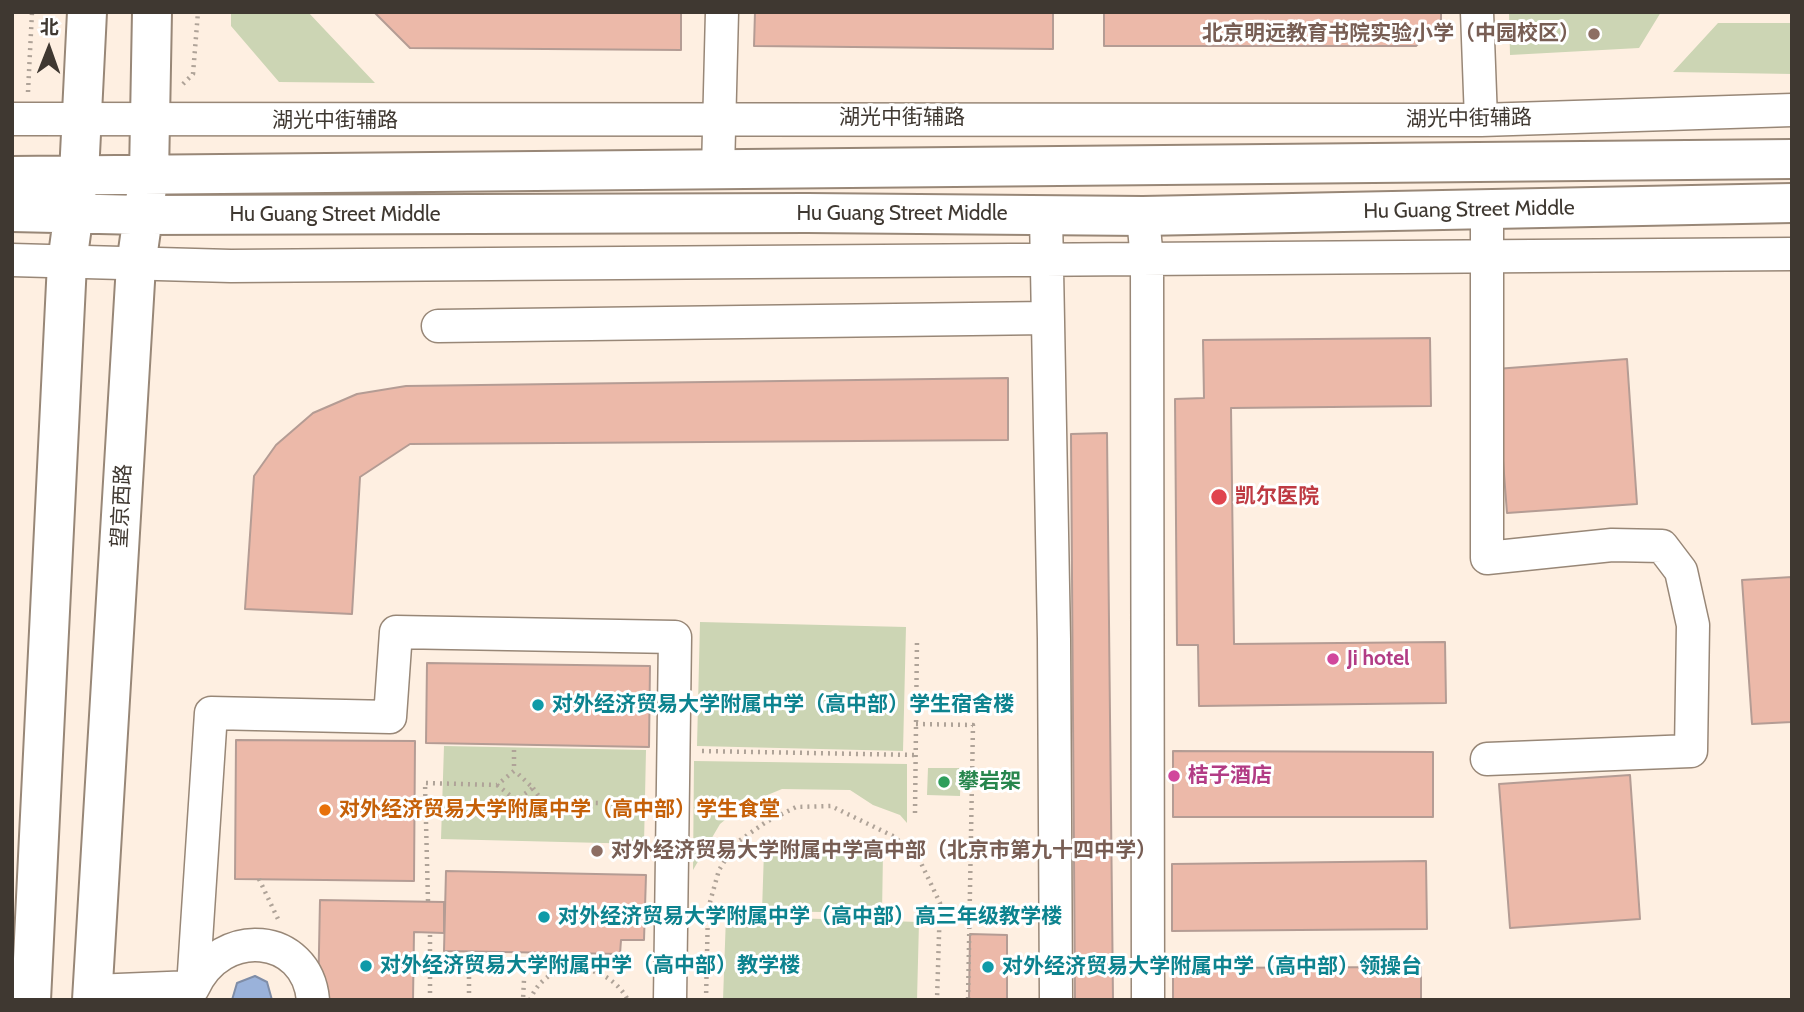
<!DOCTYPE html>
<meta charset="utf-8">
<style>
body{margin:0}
#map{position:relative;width:1804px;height:1012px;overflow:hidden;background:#feefe1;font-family:Cabin,"Noto Sans SC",sans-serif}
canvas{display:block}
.frame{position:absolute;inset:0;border:14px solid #3f3831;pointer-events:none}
.north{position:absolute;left:14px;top:14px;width:70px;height:70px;-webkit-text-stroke:5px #fff;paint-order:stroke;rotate:1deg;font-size:19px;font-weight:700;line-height:28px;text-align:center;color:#3f3831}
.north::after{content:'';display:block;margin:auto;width:24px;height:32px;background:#3f3831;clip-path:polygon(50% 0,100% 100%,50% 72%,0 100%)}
</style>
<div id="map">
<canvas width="1804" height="1012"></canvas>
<div class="frame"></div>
<div class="north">北</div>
</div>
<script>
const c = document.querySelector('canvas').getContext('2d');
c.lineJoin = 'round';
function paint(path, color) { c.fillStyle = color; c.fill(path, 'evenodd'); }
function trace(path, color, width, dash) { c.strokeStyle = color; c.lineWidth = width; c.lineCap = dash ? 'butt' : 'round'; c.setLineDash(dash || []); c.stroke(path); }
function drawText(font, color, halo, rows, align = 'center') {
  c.font = font + ' Cabin,"Noto Sans SC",sans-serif'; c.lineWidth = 6; c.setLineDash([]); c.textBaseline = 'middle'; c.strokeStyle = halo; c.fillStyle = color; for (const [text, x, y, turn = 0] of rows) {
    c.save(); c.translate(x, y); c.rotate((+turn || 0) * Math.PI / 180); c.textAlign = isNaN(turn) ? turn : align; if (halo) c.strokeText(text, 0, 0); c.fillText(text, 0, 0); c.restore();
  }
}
const green = new Path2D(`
 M231 12H308L375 83 279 82 231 26Z
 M1509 12H1661L1639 48 1510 55Z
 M1718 23H1792V74L1673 72Z
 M700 622 906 627 903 751 697 746Z
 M444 746 646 750 644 844 441 839Z
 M694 761 907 764V823L900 815 873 805 850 790 782 789 743 805 720 824 693 870Z
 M928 768H961L960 796 927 795Z
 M764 851 883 853 882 913 762 911Z
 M726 916 919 922 917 1000H723Z`);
const water = new Path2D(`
 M255 976 267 982 272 1000H232L237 983Z`);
const building = new Path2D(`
 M374 12H681V50L410 48Z
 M755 12H1053V49L754 46Z
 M1104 12H1441V20L1416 46H1104Z
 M1430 338 1431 406 1231 408 1234 644 1445 642 1446 703 1199 706 1198 645H1177L1175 399 1204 398 1203 340Z
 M1627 359 1637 504 1507 513 1496 369Z
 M1008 378V440L410 444 360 477 352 614 245 609 254 476 276 445 313 413 357 394 406 386Z
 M1107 433 1113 1000H1075L1071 434Z
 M1792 577V722L1752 724 1742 580Z
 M427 663 650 666 649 747 426 743Z
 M236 740 415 741 414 881 235 879Z
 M1173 751 1433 752V817H1173Z
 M1630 775 1640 919 1510 928 1499 784Z
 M1426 861 1427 929 1172 931V864Z
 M446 871 646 875 644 940H621L620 954 444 951Z
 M320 900 444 902V933L414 932 413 1000H318Z
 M970 934 1007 935V1000H969Z
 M1421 967V1000H1173V968Z`);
const path = new Path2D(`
 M183 84 193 74 198 12
 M28 92 32 12
 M916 724 973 725 968 1000
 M702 751 916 755
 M497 785 516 800 533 788 515 771
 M533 788 543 802 644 804
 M915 813 917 640
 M259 879 278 919
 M428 901 425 783 497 785 514 771V745
 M430 1000V932
 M469 1000V958L525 960 523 1000
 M530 1000C548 955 607 961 628 1000
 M706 1000 708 909 719 870 736 843 766 822 796 807 831 806 895 837 921 863 940 903 937 1000`);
const minor = new Path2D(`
 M1477 12 1481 120
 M12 119 1481 120 1792 110
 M718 170 722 12
 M1487 209V558L1612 545 1662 546 1681 571 1693 625 1691 751 1487 759
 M1046 216 1054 639 1056 1000
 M1143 216 1147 261 1148 1000
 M12 260 231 266 1792 254
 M438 326 1047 318
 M193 988C221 925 307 933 313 1000
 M93 991 193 987 211 713 390 717 396 632 675 637 670 1000`);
const major = new Path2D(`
 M12 176 1792 159
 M12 212 143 215 807 213 1143 216 1792 203
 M31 1000 67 263 79 174 87 12
 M92 1000 136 265 149 174 152 12`);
const markers = [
 [1594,34,7,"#8d6e63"],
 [1219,497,9,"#e0444e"],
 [1333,659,7,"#d1479c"],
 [538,705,7,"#0f9aa8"],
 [1174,776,7,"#d1479c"],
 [944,782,7,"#2e9e5b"],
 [325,810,7,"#e8710a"],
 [597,851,7,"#8d6e63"],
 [544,917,7,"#0f9aa8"],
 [366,966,7,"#0f9aa8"],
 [988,967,7,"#0f9aa8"]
];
const educationNames = [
 ["北京明远教育书院实验小学（中园校区）",1580,34],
 ["对外经济贸易大学附属中学高中部（北京市第九十四中学）",611,851,"left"]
];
const streetNames = [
 ["湖光中街辅路",902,118],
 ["湖光中街辅路",1469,119,-1],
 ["湖光中街辅路",335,121],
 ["Hu Guang Street Middle",1469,210,-1],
 ["Hu Guang Street Middle",902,214],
 ["Hu Guang Street Middle",335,215],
 ["望京西路",122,506,-87]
];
const healthNames = [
 ["凯尔医院",1235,497]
];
const hotelNames = [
 ["Ji hotel",1347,659],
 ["桔子酒店",1188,776]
];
const cultureNames = [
 ["对外经济贸易大学附属中学（高中部）学生宿舍楼",552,705],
 ["对外经济贸易大学附属中学（高中部）高三年级教学楼",558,917],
 ["对外经济贸易大学附属中学（高中部）教学楼",380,966],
 ["对外经济贸易大学附属中学（高中部）领操台",1002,967]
];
const leisureNames = [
 ["攀岩架",958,782]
];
const foodNames = [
 ["对外经济贸易大学附属中学（高中部）学生食堂",339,810]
];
paint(green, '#ccd5b4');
paint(water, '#9ab2da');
trace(water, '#7f8da7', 2);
paint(building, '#ecb9a9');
trace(building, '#b49c94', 2);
trace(minor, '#988777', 35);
trace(major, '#988777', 42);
trace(path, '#afa398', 4.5, [2, 5]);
trace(minor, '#fff', 32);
trace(major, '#fff', 38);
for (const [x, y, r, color] of markers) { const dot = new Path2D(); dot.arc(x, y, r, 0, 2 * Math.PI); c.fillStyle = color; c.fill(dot); trace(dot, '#fff', 2.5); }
drawText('bold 21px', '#785e54', '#fff', educationNames, 'right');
drawText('21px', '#3f3831', '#fff', streetNames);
drawText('bold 21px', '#be3a42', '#fff', healthNames, 'left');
drawText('bold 21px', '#b23c85', '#fff', hotelNames, 'left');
drawText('bold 21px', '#0d838f', '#fff', cultureNames, 'left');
drawText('bold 21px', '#27864d', '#fff', leisureNames, 'left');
drawText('bold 21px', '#c56008', '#fff', foodNames, 'left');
</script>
